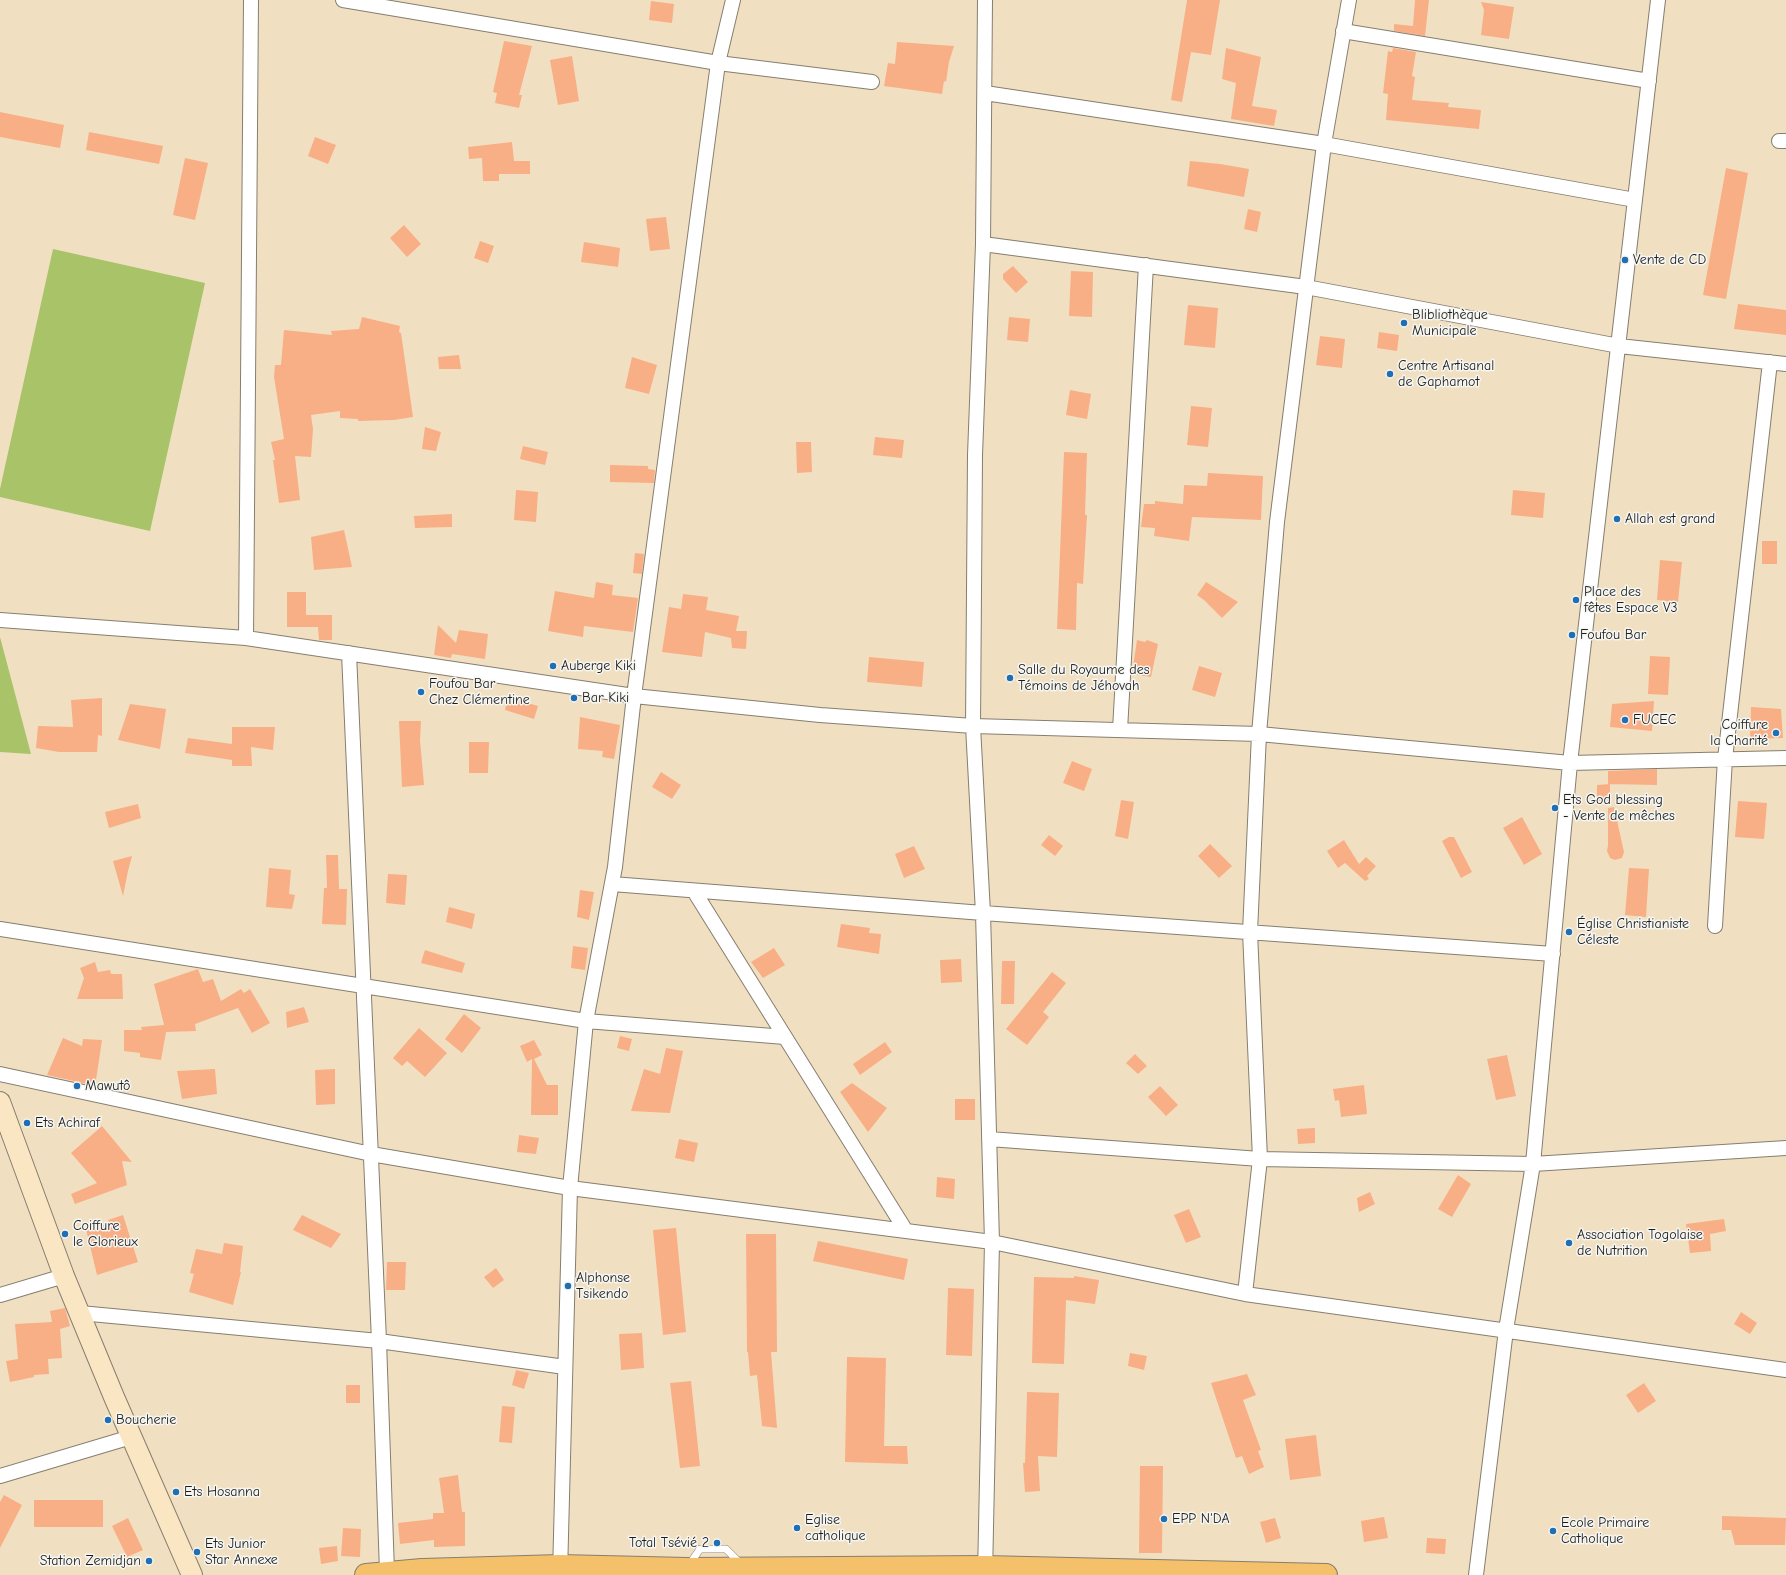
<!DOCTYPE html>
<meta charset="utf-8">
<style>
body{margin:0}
canvas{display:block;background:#f1dfc2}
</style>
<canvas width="1786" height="1575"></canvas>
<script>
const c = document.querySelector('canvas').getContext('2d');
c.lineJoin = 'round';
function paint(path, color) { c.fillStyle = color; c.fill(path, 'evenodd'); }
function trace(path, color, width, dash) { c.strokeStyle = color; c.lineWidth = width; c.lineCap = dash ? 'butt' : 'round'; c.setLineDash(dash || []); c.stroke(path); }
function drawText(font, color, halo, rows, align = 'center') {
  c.font = font + ' "Comic Neue",sans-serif'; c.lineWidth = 3; c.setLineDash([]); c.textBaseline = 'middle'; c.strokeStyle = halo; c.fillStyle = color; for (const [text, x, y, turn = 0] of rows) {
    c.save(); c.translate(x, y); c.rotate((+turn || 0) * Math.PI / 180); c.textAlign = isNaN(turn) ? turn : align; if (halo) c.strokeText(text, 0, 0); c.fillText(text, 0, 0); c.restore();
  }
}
const green = new Path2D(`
 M53 249 205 283 150 531 0 497V489Z
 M0 637 31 754 0 752Z`);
const building = new Path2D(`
 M1187 0H1220L1211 55 1191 52 1182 102 1171 100Z
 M1415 0H1429L1425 36 1394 31V24L1413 26Z
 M651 1 674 4 672 23 649 20Z
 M1481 2 1514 7 1509 39 1481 35 1484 10Z
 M504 41 532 46 519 95H522L519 108 495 103 497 93 493 92Z
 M897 42 954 46 949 62 946 82 944 81 942 94 884 86 888 63 895 64Z
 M1226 48 1261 57 1252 106 1277 110 1274 126 1231 119 1236 83 1222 79Z
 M1393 48 1416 52 1412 76 1415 77 1412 100 1449 103 1448 107 1481 110 1479 129 1386 120 1388 94 1383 93 1388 51 1392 52Z
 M572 56 579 101 558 105 550 60Z
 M0 112 64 125 60 148 0 137Z
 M89 132 163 146 159 164 86 150Z
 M315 137 336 145 328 164 308 156Z
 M512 142 514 161H530V174H499V181H483L482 158 469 159 468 147Z
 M185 158 208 163 195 220 173 215Z
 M1190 161 1220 164 1249 169 1244 197 1187 186Z
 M1726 168 1748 173 1726 299 1703 295Z
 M1248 209 1261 212 1257 232 1244 229Z
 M666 217 670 249 650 251 646 219Z
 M404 225 421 244 407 257 390 238Z
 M480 241 494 246 488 263 474 258Z
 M584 242 620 248 618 267 581 262Z
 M1013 266 1028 282 1016 293 1003 279V274Z
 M1071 271 1093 272 1092 317 1069 316Z
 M1738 304 1786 310V335L1734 329Z
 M1188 305 1218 308 1215 348 1184 345Z
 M362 317 400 326 399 332 401 333 413 417 394 420 358 421V419L340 418V411L311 415 313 429 311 457 295 456 300 500 279 503 273 460H275L271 442 284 439 274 377 275 365H281L284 330 332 335 331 331 359 329Z
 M1009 317 1030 319 1028 342 1007 340Z
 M1379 332 1399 335 1397 351 1377 348Z
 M1320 336 1345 339 1342 368 1316 365Z
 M459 355 461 369H439L438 357Z
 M632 357 657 365 649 394 625 388Z
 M1070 390 1091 394 1087 419 1066 415Z
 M1191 406 1212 408 1208 447 1187 445Z
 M425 427 441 432 436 451 422 449Z
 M875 437 904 440 902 458 873 455Z
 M796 442H811L812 472 797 473Z
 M523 446 548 452 545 465 520 459Z
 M1064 452 1087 453 1085 515H1087L1083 584 1077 583 1076 630 1057 629Z
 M610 465 648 466V469L655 470 654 483 610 482Z
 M1208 473 1263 476 1261 520 1192 517 1189 541 1154 536 1155 528 1141 527 1144 504H1155V501L1183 504 1184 485 1207 486Z
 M516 490 538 492 536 522 514 520Z
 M1513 490 1545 493 1543 518 1511 515Z
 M452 514V527L415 528 414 516Z
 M344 530 352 567 314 570 311 537Z
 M1762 541H1777V564H1762Z
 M635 553 644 554 642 574 633 573Z
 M1660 560 1682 562 1678 602 1657 600Z
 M596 582 613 585 612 595 638 598 633 632 584 626 583 637 548 631 555 591 594 598Z
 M1206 582 1238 602 1222 618 1204 600 1197 595Z
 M287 592H306V615H332V640H319L318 627H287Z
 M683 594 708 597 706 610 739 616 736 631H747L746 649 732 648 731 638 705 632 702 657 662 652 669 607 681 609Z
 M438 625 456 643 459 630 488 634 485 659 452 654 451 658 434 655Z
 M1137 640 1145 642 1147 640 1158 644 1151 677 1132 674Z
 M1650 656 1670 657 1668 695 1648 694Z
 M869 657 924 662 922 687 867 682Z
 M1199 666 1222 673 1215 697 1192 690Z
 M508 697 538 706 534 719 505 710Z
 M102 698V736L98 735 97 752H59L36 748 38 726 73 727 71 700Z
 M1654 701 1652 731 1610 727 1612 704Z
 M130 704 166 709 160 749 118 740Z
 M1751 707 1781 709 1783 738 1750 739Z
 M580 717 620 725 614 759 602 757 603 751 578 749Z
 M399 721H421L420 740 424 785 402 787Z
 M232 727H275L273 750 251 747 252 766H232V760L185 753 188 738 232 744Z
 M469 742H489L488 773H469Z
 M1072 761 1092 769 1084 791 1063 783Z
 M1657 769V785L1608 784V771Z
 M661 772 681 785 672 799 652 787Z
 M1610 784V801H1597V785Z
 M1121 800 1134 802 1128 839 1115 836Z
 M1738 801 1767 803 1764 839 1735 837Z
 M138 804 141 818 109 828 105 812Z
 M1614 807 1624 852 1622 858 1615 860 1610 858 1607 851 1608 845V808Z
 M1522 817 1542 854 1524 865 1503 828Z
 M1049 835 1063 846 1055 856 1041 845Z
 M1449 837H1454L1472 872 1461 878 1442 841Z
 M1344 840 1359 864 1366 857 1376 866 1367 876 1369 879 1365 881 1345 863 1338 868 1327 851Z
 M1210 844 1232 866 1219 878 1198 856Z
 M914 846 925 869 904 878 895 854Z
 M326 855H338L339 889H347L346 925 322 924 324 888H327Z
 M132 856 128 871 123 896 113 861Z
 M269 868 291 870 289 894 295 895 292 909 266 907Z
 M1629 868 1649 869 1646 917 1625 915Z
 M388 874 407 875 405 905 386 903Z
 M580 890 594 892 589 920 577 917Z
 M449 907 475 914 472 929 446 922Z
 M841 924 870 928 869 933 881 934 879 954 837 947Z
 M573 946 588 948 585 970 571 968Z
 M774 948 785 965 763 978 751 962Z
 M425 950 465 963 462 973 421 963Z
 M961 959 962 982 941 983 940 960Z
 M1002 961H1015L1014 1004H1001Z
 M95 962 98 972 110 970 111 974H122L123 999H77L84 978 80 968Z
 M198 969 203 982 213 979 221 1001 241 989 244 993 250 989 270 1023 252 1033 238 1008 195 1024 196 1031 166 1032 161 1060 140 1057V1053L124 1051V1030H142L141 1027 164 1025 154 984Z
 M1052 972 1066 983 1043 1012 1049 1017 1027 1045 1006 1029Z
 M304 1007 309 1022 287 1028 286 1012Z
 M464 1014 481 1028 462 1053 445 1039Z
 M419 1028 447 1053 425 1077 407 1061 402 1066 393 1058Z
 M620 1036 632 1039 629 1051 617 1048Z
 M63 1038 82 1046 83 1039 102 1040 96 1080H92V1085L47 1075Z
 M534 1040 542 1055 534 1059 547 1085H558V1115H531L532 1059 527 1062 520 1046Z
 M885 1042 892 1052 860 1075 853 1064Z
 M666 1048 683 1051 670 1113 631 1111 644 1069 660 1074Z
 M1135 1054 1147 1066 1138 1074 1126 1063Z
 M1507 1055 1516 1096 1496 1100 1487 1059Z
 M215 1069 217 1094 182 1099 177 1071Z
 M335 1069V1104L316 1105 315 1070Z
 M852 1083 887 1108 868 1132 840 1092Z
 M1364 1085 1367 1114 1341 1117 1339 1100 1335 1101 1333 1089Z
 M1160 1086 1178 1105 1166 1116 1148 1097Z
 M955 1099H975V1120H955Z
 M102 1126 132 1162 122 1161 127 1185 75 1204 71 1194 97 1183 71 1153Z
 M1315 1128V1143L1298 1144 1297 1129Z
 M519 1135 539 1138 536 1154 517 1152Z
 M679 1139 698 1143 694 1162 675 1158Z
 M1458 1175 1471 1184 1452 1217 1438 1209Z
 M937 1177 955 1179 954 1199 936 1197Z
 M1370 1192 1375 1204 1359 1212 1357 1198Z
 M1189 1209 1201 1237 1186 1243 1174 1215Z
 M123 1215 138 1262 97 1275 86 1229 110 1224 108 1220Z
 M302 1215 341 1234 331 1248 293 1230Z
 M1724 1219 1726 1231 1710 1234 1711 1251 1690 1253 1686 1224Z
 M676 1228 686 1332 663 1335 653 1230Z
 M746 1234H776L777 1352H771L777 1428 762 1426 757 1375 750 1376 748 1352H747Z
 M818 1241 908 1259 904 1280 813 1261Z
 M224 1243 243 1246 240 1272H241L233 1305 189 1292 194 1274 190 1273 196 1249 222 1254Z
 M387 1262H406L405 1290H386Z
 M496 1268 504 1280 493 1288 484 1277Z
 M1074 1276 1099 1280 1095 1304 1066 1300 1064 1364 1032 1363 1034 1277 1074 1278Z
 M948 1288 974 1289 972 1356 946 1355Z
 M65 1308 70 1326 60 1329 62 1358 48 1359 49 1374 34 1375V1377L10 1382 6 1361 18 1359 15 1324 52 1322 50 1311Z
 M1741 1312 1757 1323 1750 1334 1734 1324Z
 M642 1333 644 1368 621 1370 619 1334Z
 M1130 1353 1147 1356 1144 1370 1128 1366Z
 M847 1357 886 1358 884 1446H907L908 1464 845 1462Z
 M516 1370 529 1373 524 1389 512 1385Z
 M1247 1374 1256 1395 1243 1400 1261 1450 1258 1451 1264 1467 1249 1474 1242 1456 1236 1458 1211 1383Z
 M691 1381 700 1466 680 1468 670 1383Z
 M1644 1383 1656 1401 1638 1413 1626 1395Z
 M346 1385H360V1403H346Z
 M1027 1392 1059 1393 1057 1457 1038 1456 1040 1491 1025 1492 1023 1463H1025Z
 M502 1406 515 1407 512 1443 499 1442Z
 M1316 1435 1321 1476 1290 1480 1285 1439Z
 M1140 1466H1163L1162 1553H1139Z
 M458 1475 462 1512H465V1546L434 1547V1540L400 1544 398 1523 433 1519V1513H444L439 1478Z
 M4 1495 22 1505 0 1548V1502Z
 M34 1500H103V1527H34Z
 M1722 1516 1786 1518 1785 1545H1735L1731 1530H1722Z
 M1384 1517 1388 1538 1364 1542 1361 1521Z
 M128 1518 143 1550 127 1557 112 1526Z
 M1275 1518 1281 1538 1266 1543 1260 1522Z
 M343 1528 361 1529 360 1557 341 1556Z
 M1427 1538 1446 1539 1445 1554 1426 1553Z
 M337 1546 338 1561 321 1564 319 1548Z`);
const service = new Path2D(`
 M689 1565 700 1549H726L741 1564`);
const minor = new Path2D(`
 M343 0 718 63 872 82
 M1343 31 1649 81
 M985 93 1324 144 1635 200
 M1779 141H1786
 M983 244 1306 287 1619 346 1786 364
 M0 620 246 638 634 696 820 715 973 726 1259 734 1570 763 1786 758
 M246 638 251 0
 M349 653 379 1341 387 1572
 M1120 730 1146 265
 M612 884 983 913 1553 954
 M694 891 906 1231
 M1715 926 1725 759 1770 362
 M0 929 586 1021 785 1037
 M0 1074 371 1154 570 1188 992 1242 1245 1294 1786 1370
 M989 1139 1260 1159 1533 1164 1786 1148
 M1245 1294 1260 1159 1250 932 1259 734 1277 522 1324 144 1349 0
 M0 1295 64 1276
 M80 1313 379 1341 565 1367
 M0 1476 131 1437
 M560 1574 570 1188 586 1021 615 867 634 696 718 63 733 0
 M985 1575 992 1242 983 913 973 726 975 455 983 244 985 0
 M1476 1575 1506 1330 1533 1164 1570 763 1658 0`);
const secondary = new Path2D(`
 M0 1102 64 1276 114 1397 192 1575`);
const trunk = new Path2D(`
 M366 1575 422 1570 560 1566 687 1569 985 1567 1326 1575`);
const markers = [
 [1625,260,4,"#1f6fb2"],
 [1404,323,4,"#1f6fb2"],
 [1390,374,4,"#1f6fb2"],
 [1617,519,4,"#1f6fb2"],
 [1576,600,4,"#1f6fb2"],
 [1572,635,4,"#1f6fb2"],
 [553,666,4,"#1f6fb2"],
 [1010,678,4,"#1f6fb2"],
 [421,692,4,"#1f6fb2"],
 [574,698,4,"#1f6fb2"],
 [1625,720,4,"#1f6fb2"],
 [1776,733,4,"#1f6fb2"],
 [1555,808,4,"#1f6fb2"],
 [1569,932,4,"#1f6fb2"],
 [77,1086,4,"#1f6fb2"],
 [27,1123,4,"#1f6fb2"],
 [65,1234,4,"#1f6fb2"],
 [1569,1243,4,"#1f6fb2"],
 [568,1286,4,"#1f6fb2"],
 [108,1420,4,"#1f6fb2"],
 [176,1492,4,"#1f6fb2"],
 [1164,1519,4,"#1f6fb2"],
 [797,1528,4,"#1f6fb2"],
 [1553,1531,4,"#1f6fb2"],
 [717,1543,4,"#1f6fb2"],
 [197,1552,4,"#1f6fb2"],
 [149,1561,4,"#1f6fb2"]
];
const poiNames = [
 ["Vente de CD",1633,260],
 ["Blibliothèque",1412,315],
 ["Municipale",1412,331],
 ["Centre Artisanal",1398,366],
 ["de Gaphamot",1398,382],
 ["Allah est grand",1625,519],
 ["Place des",1584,592],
 ["fêtes Espace V3",1584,608],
 ["Foufou Bar",1580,635],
 ["Auberge Kiki",561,666],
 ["Salle du Royaume des",1018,670],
 ["Témoins de Jéhovah",1018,686],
 ["Foufou Bar",429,684],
 ["Chez Clémentine",429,700],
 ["Bar Kiki",582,698],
 ["FUCEC",1633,720],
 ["Coiffure",1768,725,"right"],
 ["la Charité",1768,741,"right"],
 ["Ets God blessing",1563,800],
 ["- Vente de mêches",1563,816],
 ["Église Christianiste",1577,924],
 ["Céleste",1577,940],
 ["Mawutô",85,1086],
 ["Ets Achiraf",35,1123],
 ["Coiffure",73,1226],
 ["le Glorieux",73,1242],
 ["Association Togolaise",1577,1235],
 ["de Nutrition",1577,1251],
 ["Alphonse",576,1278],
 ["Tsikendo",576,1294],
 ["Boucherie",116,1420],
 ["Ets Hosanna",184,1492],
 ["EPP N'DA",1172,1519],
 ["Eglise",805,1520],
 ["catholique",805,1536],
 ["Ecole Primaire",1561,1523],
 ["Catholique",1561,1539],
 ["Total Tsévié 2",709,1543,"right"],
 ["Ets Junior",205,1544],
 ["Star Annexe",205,1560],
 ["Station Zemidjan",141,1561,"right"]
];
paint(green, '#a9c369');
paint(building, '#f9af85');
trace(service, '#867e6f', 8);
trace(minor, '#867e6f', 16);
trace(secondary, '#867e6f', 22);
trace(trunk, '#867e6f', 24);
trace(service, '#fff', 7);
trace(minor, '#fff', 14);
trace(secondary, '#fbe6c3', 20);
trace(trunk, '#f4c16a', 22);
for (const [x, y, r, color] of markers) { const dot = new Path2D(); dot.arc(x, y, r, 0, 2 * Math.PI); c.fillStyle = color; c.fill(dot); trace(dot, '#f6f6f2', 1.5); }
drawText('14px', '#1c1c1c', '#f6f6f2', poiNames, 'left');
</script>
